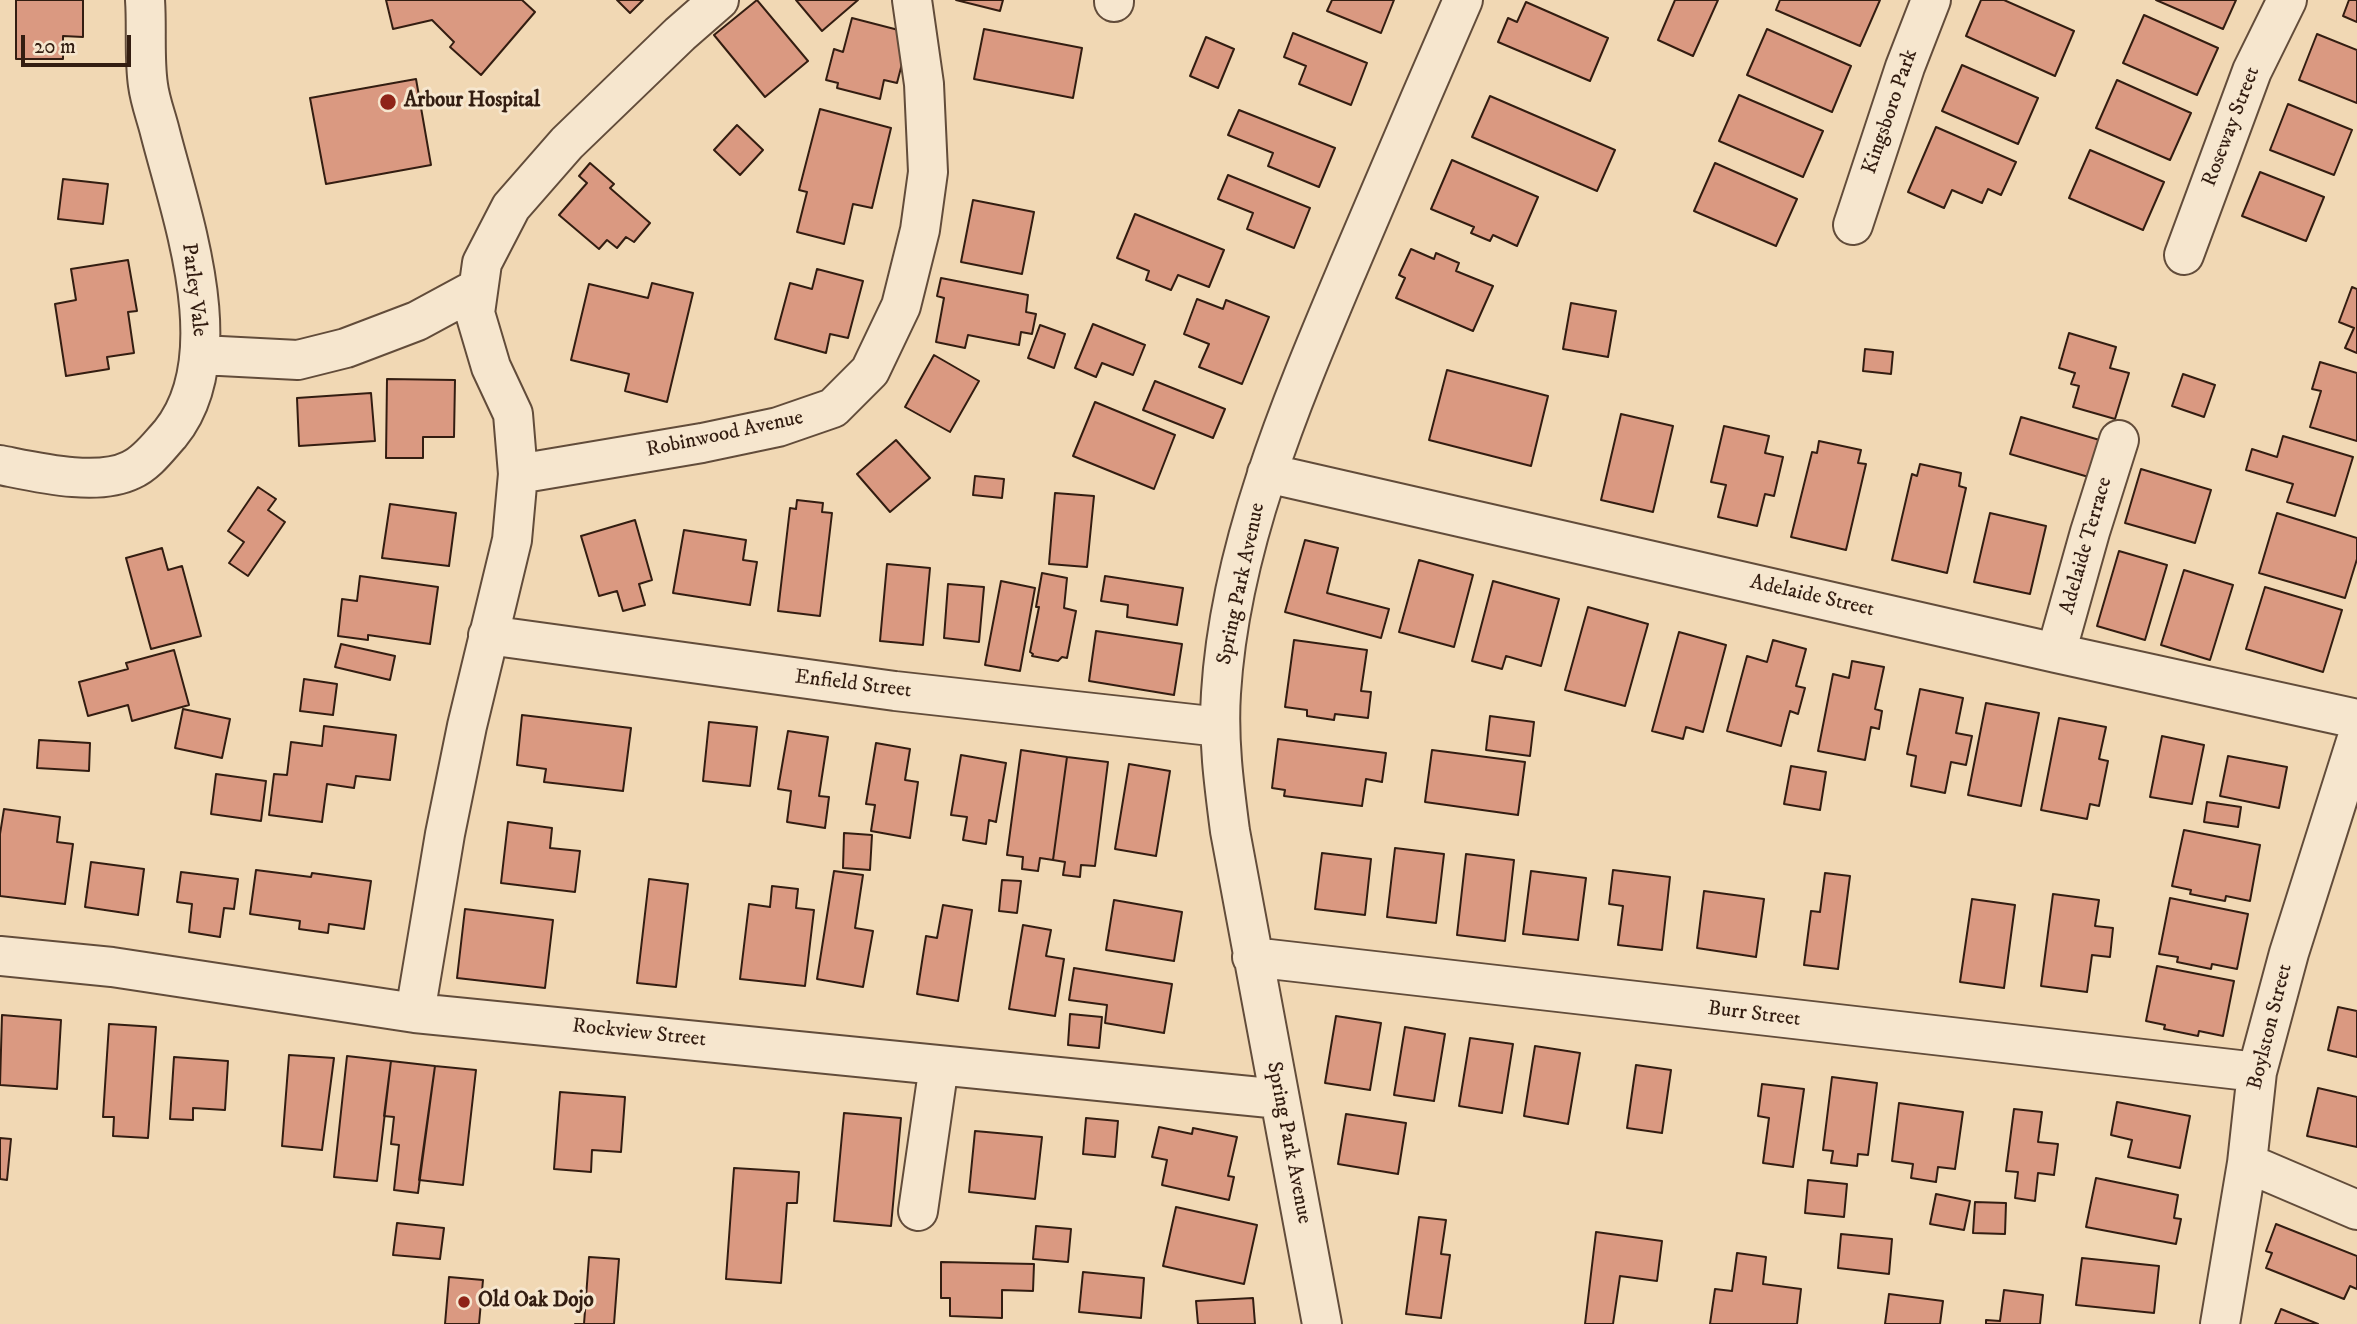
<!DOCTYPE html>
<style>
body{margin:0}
#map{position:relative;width:2357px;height:1324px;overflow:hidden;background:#f1d8b4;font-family:"IM FELL DW Pica",serif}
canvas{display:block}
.scale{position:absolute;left:21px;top:35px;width:110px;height:32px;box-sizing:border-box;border:4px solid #331d11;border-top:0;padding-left:9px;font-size:21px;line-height:24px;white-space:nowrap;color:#331d11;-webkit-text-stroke:5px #f6e6ce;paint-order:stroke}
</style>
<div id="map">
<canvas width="2357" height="1324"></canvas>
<div class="scale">20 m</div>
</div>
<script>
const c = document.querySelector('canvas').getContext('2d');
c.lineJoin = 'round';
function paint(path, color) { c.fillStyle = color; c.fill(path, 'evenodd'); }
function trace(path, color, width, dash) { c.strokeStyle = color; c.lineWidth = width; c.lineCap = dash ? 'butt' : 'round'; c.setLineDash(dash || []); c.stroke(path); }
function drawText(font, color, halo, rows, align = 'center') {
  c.font = font + ' "IM FELL DW Pica",serif'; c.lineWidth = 6; c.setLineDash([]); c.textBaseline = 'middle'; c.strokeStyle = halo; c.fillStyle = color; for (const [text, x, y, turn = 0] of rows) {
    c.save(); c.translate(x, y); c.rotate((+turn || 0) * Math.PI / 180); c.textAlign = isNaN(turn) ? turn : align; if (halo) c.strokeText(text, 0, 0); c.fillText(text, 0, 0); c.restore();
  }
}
const building = new Path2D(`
 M16 0H83V37L63 36V59H16Z
 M386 0H522L535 12 481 75 450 47 454 42 432 20 393 29Z
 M617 0H643L630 13Z
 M757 0 808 61 765 97 714 35Z
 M796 0H858L822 31Z
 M956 0H1003L1000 11Z
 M1332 0H1394L1381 33 1327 11Z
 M1675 0H1718L1693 56 1658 40Z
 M1780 0H1880L1860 46 1776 10Z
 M1981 0H2004L2074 31 2055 76 1966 36Z
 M2156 0H2236L2223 29Z
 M2349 0H2357V22L2343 16Z
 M1526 2 1608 38 1590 81 1498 42 1508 18 1517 22Z
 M2144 15 2218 48 2197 95 2123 63Z
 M852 18 910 33 897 83 884 80 880 99 837 88 838 83 826 80 834 49 843 52Z
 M984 29 1082 48 1073 98 974 79Z
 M1767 29 1851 66 1832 112 1747 75Z
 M1293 33 1367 63 1351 105 1299 84 1306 66 1284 57Z
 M2317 34 2357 50V103L2299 80Z
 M1206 37 1234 49 1218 88 1190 76Z
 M1962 65 2038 98 2018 144 1942 111Z
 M416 79 431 165 326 184 310 98Z
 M2117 80 2191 113 2170 160 2096 128Z
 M1739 95 1823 131 1803 177 1719 141Z
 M1490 96 1615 150 1597 191 1472 137Z
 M2288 104 2352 130 2334 175 2270 150Z
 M820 109 891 128 872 208 853 204 844 244 797 232 807 192 799 190Z
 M1239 110 1335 148 1319 187 1268 166 1273 153 1228 135Z
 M737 125 763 150 740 175 714 150Z
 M1936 127 2016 162 2001 195 1988 189 1982 203 1952 190 1944 208 1908 192Z
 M2090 150 2164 182 2143 230 2069 198Z
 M1452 160 1538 197 1517 246 1493 235 1490 241 1471 233 1474 227 1431 209Z
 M590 163 614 184 610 188 650 223 634 242 626 237 617 248 607 240 599 249 559 215 587 183 579 176Z
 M1715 163 1797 199 1776 246 1694 211Z
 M2260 172 2324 197 2306 241 2242 216Z
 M1228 175 1310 208 1294 248 1247 229 1253 213 1218 199Z
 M63 179 108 184 103 224 58 219Z
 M973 200 1034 212 1022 274 961 262Z
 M1135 214 1224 250 1209 287 1178 275 1171 290 1146 280 1149 271 1117 258Z
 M1411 249 1434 259 1436 253 1459 263 1456 271 1493 286 1473 331 1396 298 1405 278 1399 275Z
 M128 260 137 311 128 312 134 353 107 357 109 369 66 376 55 304 76 300 71 269Z
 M817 269 863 281 848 338 830 334 826 353 775 339 790 283 812 289Z
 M941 278 1028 295 1026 312 1036 314 1032 334 1021 332 1019 345 968 335 965 348 936 342 944 298 937 296Z
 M652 283 693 293 667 402 625 391 629 374 571 360 589 284 648 298Z
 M2352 287 2357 289V353L2345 348 2354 328 2339 322Z
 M1197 299 1223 309 1226 300 1269 317 1242 384 1199 367 1209 344 1184 334Z
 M1571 303 1616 311 1608 357 1563 349Z
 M1093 324 1145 345 1133 375 1102 363 1096 377 1075 368Z
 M1040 325 1065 334 1054 368 1028 358Z
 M2069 333 2116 347 2110 368 2129 373 2115 419 2073 407 2079 386 2071 384 2075 373 2059 368Z
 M1865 349 1893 352 1891 374 1863 371Z
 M934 355 979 381 950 432 905 407Z
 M2320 362 2357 373V441L2310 427 2321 391 2312 389Z
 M1447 370 1548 396 1531 466 1429 440Z
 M2183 374 2215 385 2204 417 2172 406Z
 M387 379 455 380 454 437H423V458H386Z
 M1155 381 1225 409 1213 438 1143 410Z
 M371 393 375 441 299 446 297 398Z
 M1095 402 1175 435 1154 489 1073 456Z
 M1621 414 1673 426 1653 512 1601 500Z
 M2021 417 2103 441 2092 478 2010 454Z
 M1724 426 1769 436 1765 453 1783 457 1774 496 1765 494 1757 526 1718 517 1726 485 1711 482Z
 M2283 436 2353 457 2335 516 2287 502 2293 484 2246 470 2252 449 2277 457Z
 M896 440 930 478 890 512 857 474Z
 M1819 441 1861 450 1858 463 1866 464 1846 550 1791 537 1812 452 1817 453Z
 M1920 464 1961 473 1959 486 1966 488 1947 573 1892 560 1912 474 1917 476Z
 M2141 469 2211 490 2195 543 2125 523Z
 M975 476 1004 479 1002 498 973 495Z
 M258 487 276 499 268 510 285 522 248 576 229 563 244 542 228 531Z
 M1055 493 1094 496 1087 567 1049 564Z
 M797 500 823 503 822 512 832 513 820 616 778 611 790 508 796 509Z
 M390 504 456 513 449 566 382 558Z
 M1990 513 2046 526 2030 594 1974 582Z
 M2277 513 2357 538V559L2345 598 2259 573Z
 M635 520 652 580 639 584 645 605 623 611 617 591 599 596 581 536Z
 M684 530 746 540 743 560 757 562 750 605 673 593Z
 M1305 540 1338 548 1327 593 1389 609 1381 638 1285 612Z
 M162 548 168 570 182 566 201 636 151 649 126 558Z
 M2119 551 2167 565 2145 640 2097 626Z
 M1419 560 1473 575 1454 647 1399 632Z
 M887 564 930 568 923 645 880 641Z
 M2184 570 2233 585 2210 660 2161 645Z
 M1042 573 1067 578 1064 608 1076 611 1067 658 1062 657 1058 661 1032 656 1033 654 1030 652 1039 607H1036Z
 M360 576 438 587 430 644 368 635V640L338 636 342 599 357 601Z
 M1105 576 1183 588 1177 625 1127 617 1128 605 1101 601Z
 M1001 581 1035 588 1020 671 985 665Z
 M1493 581 1559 599 1541 666 1506 656 1502 669 1472 661Z
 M948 584 984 587 979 642 944 638Z
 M2265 587 2342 610 2323 672 2246 649Z
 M1588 607 1648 624 1625 706 1565 690Z
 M1096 631 1182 644 1174 695 1089 681Z
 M1679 632 1726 645 1703 732 1686 727 1683 739 1652 731Z
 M1294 640 1367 650 1361 691 1371 692 1368 718 1335 714 1334 720 1307 716V710L1285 707Z
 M1773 640 1806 649 1796 686 1805 688 1798 714 1790 711 1781 746 1727 731 1747 656 1767 662Z
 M341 644 395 656 390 680 335 667Z
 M174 650 189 705 132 721 128 705 88 716 79 682 128 669 126 663Z
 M1852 661 1884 667 1875 709 1882 711 1879 729 1871 727 1865 760 1818 751 1833 674 1849 678Z
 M304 679 337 684 333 715 300 711Z
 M1920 689 1963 698 1956 733 1972 736 1966 765 1951 762 1945 793 1911 786 1916 756 1907 754Z
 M1986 703 2039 713 2021 806 1968 795Z
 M183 709 230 719 222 758 175 748Z
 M522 715 631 728 623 791 544 782 546 769 517 765Z
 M1490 716 1534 722 1530 756 1486 750Z
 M2059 718 2106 727 2099 759 2108 761 2099 806 2090 804 2087 819 2041 810Z
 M709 722 757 727 750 786 703 781Z
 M324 726 396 735 390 780 356 776 354 788 327 784 322 822 269 815 274 774 287 775 291 742 322 746Z
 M788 731 828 737 819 796 829 797 825 828 787 822 791 791 778 789Z
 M2162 736 2204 745 2192 804 2150 797Z
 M1278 739 1386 753 1382 782 1366 779 1362 806 1284 796 1285 790 1272 788Z
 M39 740 90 743 89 771 37 768Z
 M876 743 910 749 905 780 918 782 910 838 871 831 875 805 866 804Z
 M1021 750 1067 757 1053 860 1040 858 1038 871 1022 869 1023 857 1007 855Z
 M1432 750 1525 762 1518 815 1425 802Z
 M961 755 1006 763 996 822 989 820 986 844 963 840 967 817 951 815Z
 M2228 756 2287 767 2279 808 2220 796Z
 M1067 757 1108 762 1095 866 1081 865 1080 877 1063 875 1065 862 1053 860Z
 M1129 764 1170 771 1156 856 1115 849Z
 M1791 766 1826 772 1820 810 1784 804Z
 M216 774 266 781 261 821 211 814Z
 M2207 802 2241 807 2238 827 2204 822Z
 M4 809 60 817 57 842 73 844 65 904 0 896V834Z
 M508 822 552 828 550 848 580 851 575 892 501 883Z
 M2184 830 2260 845 2250 901 2226 896 2225 901 2190 894 2191 890 2172 886Z
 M844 833 872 835 870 870 843 868Z
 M1395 848 1444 854 1436 923 1387 917Z
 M1322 853 1371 859 1365 915 1315 909Z
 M1466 854 1514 860 1505 941 1457 935Z
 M91 862 144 869 138 915 85 907Z
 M256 870 311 877 312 873 371 881 364 929 329 924 328 933 299 929 300 921 250 914Z
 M1613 870 1670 877 1662 950 1618 945 1623 906 1609 904Z
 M834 871 863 875 855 928 873 931 863 987 817 979Z
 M1531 871 1586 878 1578 940 1523 934Z
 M181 872 238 879 234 909 224 908 220 937 189 932 192 904 177 902Z
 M1825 873 1850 876 1838 969 1804 965 1811 911 1820 912Z
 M649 879 688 884 676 987 637 983Z
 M1002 880 1021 881 1017 913 999 911Z
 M772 886 798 889 796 908 814 910 805 986 740 979 749 904 770 907Z
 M1704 891 1764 899 1756 957 1697 948Z
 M2053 894 2099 900 2095 926 2113 928 2110 957 2092 955 2087 992 2041 986Z
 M2170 898 2248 914 2237 969 2212 964 2211 969 2177 962 2178 957 2159 954Z
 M1972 899 2015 905 2004 988 1960 982Z
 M1114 900 1182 912 1174 961 1106 950Z
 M943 905 972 910 958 1001 917 994 926 936 937 938Z
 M465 909 553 920 545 988 457 978Z
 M1023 925 1051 930 1046 956 1064 959 1055 1016 1009 1009Z
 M2157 966 2234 981 2223 1036 2199 1031 2198 1036 2164 1029 2165 1025 2146 1021Z
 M1074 968 1172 984 1164 1033 1105 1023 1107 1005 1069 1000Z
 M2338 1007 2357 1011V1057L2328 1050Z
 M1070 1014 1102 1017 1099 1048 1068 1045Z
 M2 1015 61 1020 57 1089 0 1085Z
 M1336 1016 1381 1023 1370 1090 1325 1083Z
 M109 1024 156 1027 148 1138 113 1136 114 1117H103Z
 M1405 1027 1445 1034 1434 1101 1394 1095Z
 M1470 1038 1513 1044 1502 1113 1459 1106Z
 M1535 1046 1580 1053 1568 1124 1524 1116Z
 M289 1055 334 1058 322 1150 282 1146Z
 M347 1056 391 1061 377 1181 334 1177Z
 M174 1057 228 1061 225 1110 193 1108V1120L170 1119Z
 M391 1061 435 1066 418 1193 394 1190 399 1145 391 1144 394 1117 384 1116Z
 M1636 1065 1671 1070 1662 1133 1627 1128Z
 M435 1066 476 1070 463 1185 419 1180Z
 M1832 1077 1877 1083 1868 1155 1858 1154 1857 1166 1831 1163 1833 1151 1823 1150Z
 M1762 1084 1804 1089 1793 1167 1763 1163 1769 1118 1758 1116Z
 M2318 1088 2357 1097V1147L2307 1136Z
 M560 1092 625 1097 621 1152 592 1150 591 1172 554 1169Z
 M2117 1102 2190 1116 2180 1168 2128 1157 2132 1140 2111 1135Z
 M1899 1103 1963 1112 1955 1169 1938 1167 1936 1182 1911 1178 1913 1164 1892 1161Z
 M2014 1109 2042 1112 2038 1142 2058 1144 2054 1175 2038 1173 2035 1201 2015 1198 2018 1172 2006 1171Z
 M844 1113 901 1118 891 1226 834 1221Z
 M1346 1114 1406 1123 1398 1174 1338 1164Z
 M1086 1118 1118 1121 1115 1157 1083 1154Z
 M1159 1127 1192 1134 1193 1128 1237 1137 1228 1176 1234 1177 1229 1200 1162 1185 1167 1160 1152 1157Z
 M975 1131 1042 1137 1035 1199 969 1192Z
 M0 1138 11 1139 7 1180 0 1179Z
 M734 1168 799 1172 797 1203H787L781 1283 726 1279Z
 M2096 1178 2178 1195 2174 1218 2181 1219 2176 1244 2086 1227Z
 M1808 1180 1847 1184 1844 1217 1805 1213Z
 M1936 1194 1970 1201 1964 1230 1930 1224Z
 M1975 1202 2006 1203 2005 1234 1973 1233Z
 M1176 1207 1257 1225 1244 1284 1163 1266Z
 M1419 1217 1446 1220 1441 1254 1450 1255 1441 1318 1406 1314Z
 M397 1223 444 1228 440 1259 393 1255Z
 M2276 1224 2357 1256V1289L2350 1286 2344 1299 2266 1268 2272 1253 2266 1251Z
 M1036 1226 1071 1229 1068 1262 1033 1259Z
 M1596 1232 1662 1241 1657 1281 1620 1276 1613 1324H1585Z
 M1841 1234 1892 1239 1889 1274 1838 1268Z
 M1737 1253 1766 1257 1763 1284 1801 1289 1797 1324H1710L1715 1289 1732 1291Z
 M589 1257 619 1259 614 1324H575H584Z
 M2082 1258 2159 1266 2154 1313 2076 1305Z
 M941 1262 1034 1264 1033 1291 1002 1290V1318L950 1316V1298H941Z
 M1083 1272 1144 1278 1141 1318 1079 1312Z
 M449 1277 483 1280 479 1324H445Z
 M2004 1290 2043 1295 2040 1324H1986V1320L2000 1321Z
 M1889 1294 1943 1301 1940 1324H1885Z
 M1253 1298 1255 1324H1198L1196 1301Z
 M2281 1309 2318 1324H2275Z`);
const minor = new Path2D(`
 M1114 2V0
 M1853 225 1905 67 1931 0
 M2184 255 2252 71 2287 0
 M201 355 298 360 346 348 417 321 478 288
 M0 465C36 472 97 487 131 470 147 463 159 446 170 434 233 357 182 218 160 132 156 116 150 101 148 85 144 58 147 28 145 0
 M1267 473 2056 653 2357 719
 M518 474 702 443 778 427 833 408 870 371 901 306 920 230 928 172 924 84 912 0
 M488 635 895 691 1220 727
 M2056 653 2090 532 2119 440
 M0 956 112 967 415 1013 1280 1099
 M1252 957 2257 1072
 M415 1013 445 834 467 726 512 540 518 474 513 414 491 367 475 313 482 263 511 207 567 143 680 34 719 0
 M2247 1163 2357 1210
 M918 1211 939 1065
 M1322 1324 1230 831C1224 785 1218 740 1221 693 1230 546 1291 403 1348 268 1386 179 1424 89 1463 0
 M2220 1324 2247 1163 2257 1072 2289 953 2357 738`);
const markers = [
 [388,102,9,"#8f2418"],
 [464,1302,7,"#8f2418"]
];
const poiNames = [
 ["Arbour Hospital",404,102],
 ["Old Oak Dojo",478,1302]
];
const streetNames = [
 ["Kingsboro Park",1891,112,-71],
 ["Roseway Street",2232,127,-69],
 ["Parley Vale",193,290,83],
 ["Robinwood Avenue",725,435,-12],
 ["Adelaide Terrace",2087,546,-74],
 ["Spring Park Avenue",1242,584,-78],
 ["Adelaide Street",1812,597,13],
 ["Enfield Street",853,685,7],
 ["Burr Street",1754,1015,7],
 ["Boylston Street",2271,1027,-76],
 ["Rockview Street",639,1034,6],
 ["Spring Park Avenue",1288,1143,79]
];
paint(building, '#da9981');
trace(building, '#331d11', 2);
trace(minor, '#624c3a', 42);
trace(minor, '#f6e6ce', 38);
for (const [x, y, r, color] of markers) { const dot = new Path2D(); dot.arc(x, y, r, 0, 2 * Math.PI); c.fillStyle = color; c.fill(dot); trace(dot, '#f6e6ce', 2.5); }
drawText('bold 21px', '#331d11', '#f6e6ce', poiNames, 'left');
drawText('21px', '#331d11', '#f6e6ce', streetNames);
</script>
